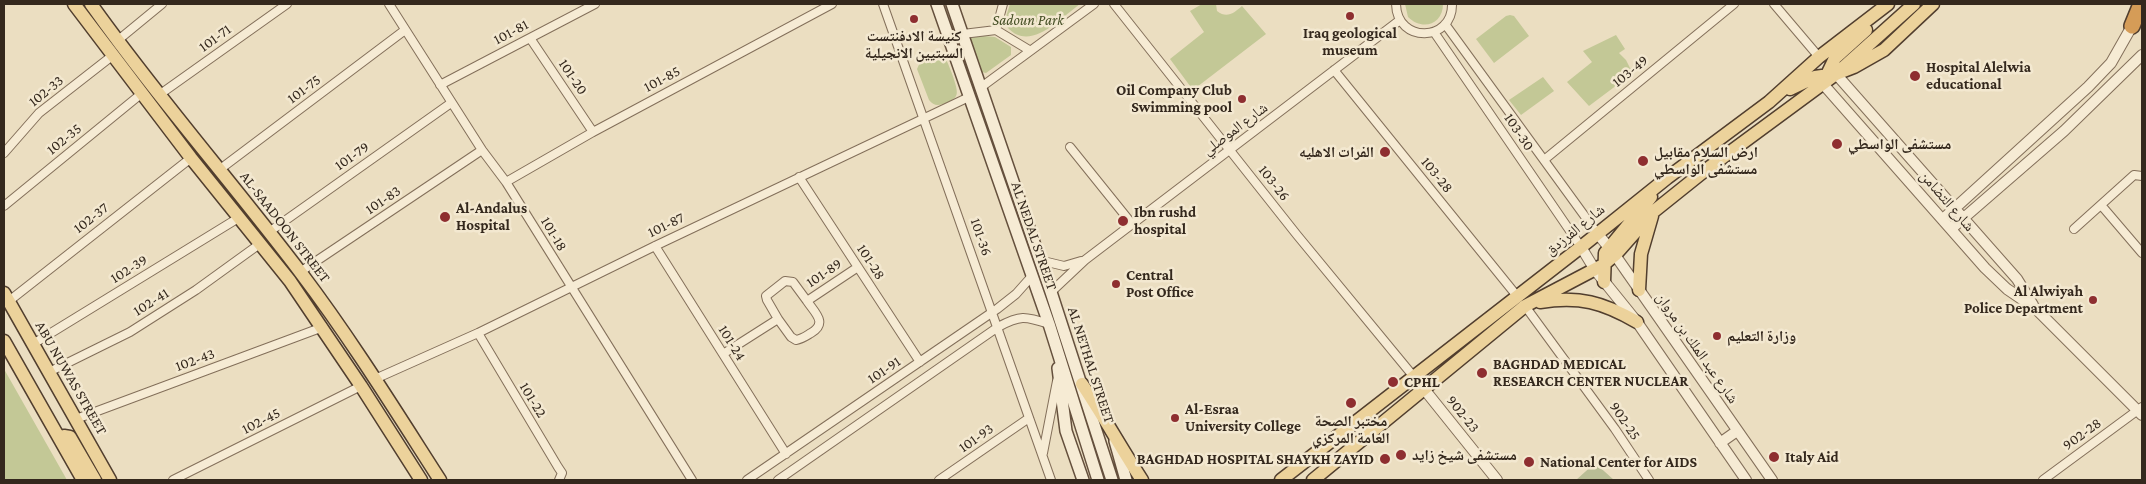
<!DOCTYPE html>
<meta charset="utf-8">
<style>
body{margin:0}
#map{position:relative;width:2146px;height:484px;overflow:hidden;background:#ebdec1;font-family:"Crimson Pro",serif}
canvas{display:block}
.frame{position:absolute;inset:0;border:5px solid #34281d;pointer-events:none}
</style>
<div id="map">
<canvas width="2146" height="484"></canvas>
<div class="frame"></div>
</div>
<script>
const c = document.querySelector('canvas').getContext('2d');
c.lineJoin = 'round';
function paint(path, color) { c.fillStyle = color; c.fill(path, 'evenodd'); }
function trace(path, color, width, dash) { c.strokeStyle = color; c.lineWidth = width; c.lineCap = dash ? 'butt' : 'round'; c.setLineDash(dash || []); c.stroke(path); }
function drawText(font, color, halo, rows, align = 'center') {
  c.font = font + ' "Crimson Pro","Noto Naskh Arabic",serif'; c.lineWidth = 5; c.setLineDash([]); c.textBaseline = 'middle'; c.strokeStyle = halo; c.fillStyle = color; for (const [text, x, y, turn = 0] of rows) {
    c.save(); c.translate(x, y); c.rotate((+turn || 0) * Math.PI / 180); c.textAlign = isNaN(turn) ? turn : align; if (halo) c.strokeText(text, 0, 0); c.fillText(text, 0, 0); c.restore();
  }
}
const green = new Path2D(`
 M1010 4H1080C1058 20 1027 56 1004 23Z
 M1202 4H1216L1217 11C1227 19 1234 13 1242 6L1266 34 1193 90 1170 59 1204 32 1190 11Z
 M1405 4H1443C1443 25 1422 31 1408 17Z
 M1510 15 1514 16 1529 36 1494 63 1476 39 1506 16Z
 M972 35 995 37 1011 47V55L986 73 981 72 969 37Z
 M1616 35 1625 49 1619 53 1626 60 1630 68 1635 67 1637 70 1589 106 1567 82 1592 62 1583 51Z
 M937 54 946 59C949 66 960 91 956 96 954 100 947 103 943 104 937 106 933 105 929 100L917 69 922 58Z
 M1543 77 1554 91 1521 115 1509 100Z
 M4 369 67 480H4Z`);
const cemetery = new Path2D(`
 M1595 463 1614 480H1576Z`);
const minor = new Path2D(`
 M389 4 482 150 506 182 692 480
 M883 4 1051 480
 M1114 4 1297 235 1414 377
 M1396 4C1397 44 1453 42 1452 4
 M1774 4 1819 57
 M1445 24 1597 233
 M996 30 1003 4
 M1434 32 1581 247
 M963 34 996 30 1029 50
 M530 38 593 132
 M117 41 162 4
 M1334 70 1517 296
 M440 85 595 4
 M980 88 1094 4
 M159 95 287 4
 M1070 147 1132 224
 M4 153 39 113 112 56
 M1544 160 1734 4
 M219 170 405 30
 M799 177 920 362
 M506 182 593 132 832 4
 M2101 205 2142 253
 M4 206 141 94
 M2074 229 2134 175 2142 176
 M269 232 451 103
 M655 246 786 454
 M1039 260 1064 266 1081 261
 M300 272 482 150
 M1051 292 1085 260 1400 20
 M9 301 191 158
 M1525 306 1615 429 1649 480
 M778 319 767 300 766 296 785 281 793 282 807 301
 M478 333 558 467 562 473 559 480
 M33 344 240 217
 M723 354 778 319 791 337 796 340C802 339 806 336 811 333 828 323 815 313 807 301L858 267
 M49 372 130 332 196 290 261 243
 M375 379 478 333 655 246 969 97
 M76 419 323 327
 M1043 453 1057 381
 M173 480 361 386
 M747 480 997 309 1016 294 1032 276
 M778 480 998 327C1020 315 1025 316 1049 324
 M939 480 1029 418
 M2043 480 2142 407`);
const tertiary = new Path2D(`
 M1836 74 2017 279 2033 305
 M1823 84 1985 268 2007 289 2035 308 2142 415
 M1943 219 2088 87 2111 63 2132 26
 M1951 229 2064 131 2142 55
 M1597 233 1615 255 1772 480
 M1581 247 1595 270 1637 322 1746 480
 M1424 389 1497 480
 M1720 443 1737 431`);
const secondary = new Path2D(`
 M937 4 1049 324 1098 480
 M952 4 1051 292 1112 480
 M1058 368 1066 431 1083 480
 M1115 441 1126 480`);
const primary = new Path2D(`
 M74 4 191 158 290 281 361 386 421 480
 M91 4C157 97 232 182 301 273 351 339 395 410 440 480
 M1825 79 1835 58 1866 30
 M1790 89 1815 77 1836 74 1854 67 1884 50 1933 4
 M1604 282 1605 253 1651 197
 M1639 290 1641 254 1652 216
 M4 293 110 480
 M1540 302C1580 296 1602 302 1637 322
 M4 341 83 480
 M1082 384C1103 415 1121 448 1142 480
 M61 441 64 436 70 437 95 480
 M1281 480 1581 247 1667 178 1769 102 1819 57 1888 4
 M1313 480 1525 306 1603 265 1615 255 1653 212 1703 172 1836 74 1914 4`);
const motorway = new Path2D(`
 M2132 26 2141 4`);
const markers = [
 [1350,16,5,"#8e2e30"],
 [914,19,5,"#8e2e30"],
 [1915,76,6,"#8e2e30"],
 [1242,99,5,"#8e2e30"],
 [1837,144,6,"#8e2e30"],
 [1385,152,6,"#8e2e30"],
 [1643,161,6,"#8e2e30"],
 [445,217,6,"#8e2e30"],
 [1123,221,6,"#8e2e30"],
 [1116,284,5,"#8e2e30"],
 [2093,300,5,"#8e2e30"],
 [1717,336,5,"#8e2e30"],
 [1482,373,6,"#8e2e30"],
 [1393,382,6,"#8e2e30"],
 [1351,403,6,"#8e2e30"],
 [1175,418,5,"#8e2e30"],
 [1401,455,6,"#8e2e30"],
 [1774,457,6,"#8e2e30"],
 [1385,459,6,"#8e2e30"],
 [1529,462,6,"#8e2e30"]
];
const parkNames = [
 ["Sadoun Park",1028,20]
];
const streetNames = [
 ["101-81",511,32,-28],
 ["101-71",215,38,-36],
 ["103-49",1630,71,-39],
 ["101-20",573,77,56],
 ["101-85",662,79,-28],
 ["101-75",304,89,-37],
 ["102-33",46,91,-39],
 ["شارع الموصلي",1235,129,-37],
 ["103-30",1519,132,56],
 ["102-35",64,139,-39],
 ["101-79",352,156,-35],
 ["103-28",1437,175,51],
 ["103-26",1274,183,52],
 ["101-83",383,200,-34],
 ["شارع التضامن",1947,201,49],
 ["102-37",91,218,-38],
 ["101-87",666,225,-26],
 ["AL-SAADOON STREET",285,227,52],
 ["شارع الفرزدق",1575,230,-39],
 ["101-18",554,234,59],
 ["AL NEDAL STREET",1034,236,71],
 ["101-36",981,237,71],
 ["101-28",871,262,57],
 ["102-39",129,269,-32],
 ["101-89",824,273,-34],
 ["102-41",151,302,-32],
 ["101-24",732,343,58],
 ["شارع عبد الملك بن مروان",1697,348,55],
 ["102-43",195,360,-20],
 ["AL NETHAL STREET",1091,365,72],
 ["101-91",884,370,-34],
 ["ABU NUWAS STREET",71,378,60],
 ["101-22",533,400,59],
 ["902-23",1463,414,51],
 ["102-45",261,421,-27],
 ["902-25",1625,421,56],
 ["902-28",2082,434,-36],
 ["101-93",976,438,-35]
];
const poiNames = [
 ["Iraq geological",1350,33,"center"],
 ["museum",1350,50,"center"],
 ["كنيسة الادفنتست",914,36,"center"],
 ["السبتيين الانجيلية",914,53,"center"],
 ["Hospital Alelwia",1926,67],
 ["educational",1926,84],
 ["Oil Company Club",1232,90,"right"],
 ["Swimming pool",1232,107,"right"],
 ["مستشفى الواسطي",1848,144],
 ["الفرات الاهليه",1374,152,"right"],
 ["ارض السلام مقابيل",1654,152],
 ["مستشفى الواسطي",1654,169],
 ["Al-Andalus",456,208],
 ["Hospital",456,225],
 ["Ibn rushd",1134,212],
 ["hospital",1134,229],
 ["Central",1126,275],
 ["Post Office",1126,292],
 ["Al Alwiyah",2083,291,"right"],
 ["Police Department",2083,308,"right"],
 ["وزارة التعليم",1727,336],
 ["BAGHDAD MEDICAL",1493,364],
 ["RESEARCH CENTER NUCLEAR",1493,381],
 ["CPHL",1404,382],
 ["Al-Esraa",1185,409],
 ["University College",1185,426],
 ["مختبر الصحة",1351,421,"center"],
 ["العامة المركزي",1351,438,"center"],
 ["مستشفى شيخ زايد",1412,455],
 ["Italy Aid",1785,457],
 ["BAGHDAD HOSPITAL SHAYKH ZAYID",1374,459,"right"],
 ["National Center for AIDS",1540,462]
];
paint(green, '#c3c896');
paint(cemetery, '#b9bd95');
trace(minor, '#836f5a', 10);
trace(tertiary, '#836f5a', 12);
trace(secondary, '#65503d', 14);
trace(primary, '#513e2e', 15);
trace(motorway, '#513e2e', 18);
trace(minor, '#f6ebd4', 8);
trace(tertiary, '#f6ebd4', 10);
trace(secondary, '#f6ebd4', 11);
trace(primary, '#ecd29b', 12);
trace(motorway, '#d59c57', 15);
for (const [x, y, r, color] of markers) { const dot = new Path2D(); dot.arc(x, y, r, 0, 2 * Math.PI); c.fillStyle = color; c.fill(dot); trace(dot, '#f3e8d0', 2); }
drawText('italic 15px', '#454f25', '#f3e8d0', parkNames);
drawText('15px', '#34281d', '#f3e8d0', streetNames);
drawText('bold 15px', '#34281d', '#f3e8d0', poiNames, 'left');
</script>
